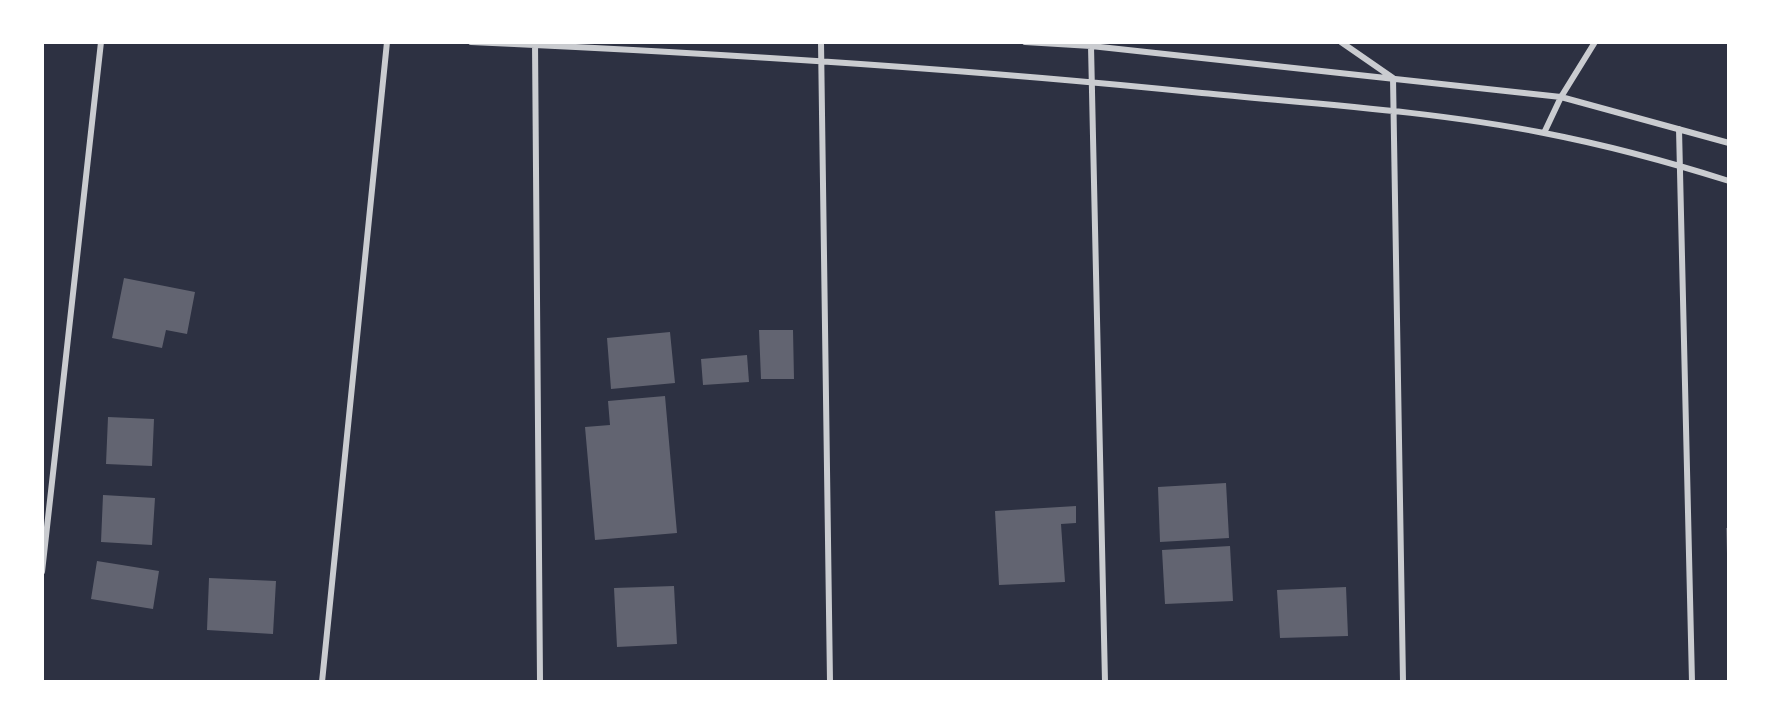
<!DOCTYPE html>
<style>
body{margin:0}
#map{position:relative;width:1771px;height:724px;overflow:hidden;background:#2d3142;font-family:Rubik,sans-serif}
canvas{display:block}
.frame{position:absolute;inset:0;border:44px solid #fff;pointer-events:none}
</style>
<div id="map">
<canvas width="1771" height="724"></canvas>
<div class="frame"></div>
</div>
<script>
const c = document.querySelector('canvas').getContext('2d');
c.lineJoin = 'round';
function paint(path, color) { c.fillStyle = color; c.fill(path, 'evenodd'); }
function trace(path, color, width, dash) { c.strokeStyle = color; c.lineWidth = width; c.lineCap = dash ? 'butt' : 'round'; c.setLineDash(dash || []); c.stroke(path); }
const building = new Path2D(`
 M124 278 195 292 187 334 166 330 162 348 112 338Z
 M759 330H793L794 379H761Z
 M670 332 675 383 611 389 607 338Z
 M747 355 749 382 703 385 701 359Z
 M665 396 677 533 595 540 585 427 610 425 608 401Z
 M108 417 154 419 152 466 106 464Z
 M1226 483 1229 538 1160 542 1158 487Z
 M103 495 155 498 152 545 101 542Z
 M1076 506V523L1061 524 1065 582 999 585 995 511Z
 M1726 528H1729V554H1727Z
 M1230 546 1233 601 1165 604 1162 550Z
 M97 561 159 571 153 609 91 599Z
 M209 578 276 581 273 634 207 630Z
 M674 586 677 644 617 647 614 588Z
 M1346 587 1348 636 1280 638 1277 590Z`);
const minor = new Path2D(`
 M471 42C715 53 959 68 1202 93 1316 104 1432 111 1544 133 1606 145 1669 162 1729 181
 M535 42 540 682
 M821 42 830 682
 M1025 42 1091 46 1561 97 1729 143
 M1341 42 1393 78 1403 682
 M1091 46 1105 682
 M1679 129 1692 682
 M1544 133 1561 97 1595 42
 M42 572 101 42
 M322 682 387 42`);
paint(building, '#626471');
trace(minor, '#caccd0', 6);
</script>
